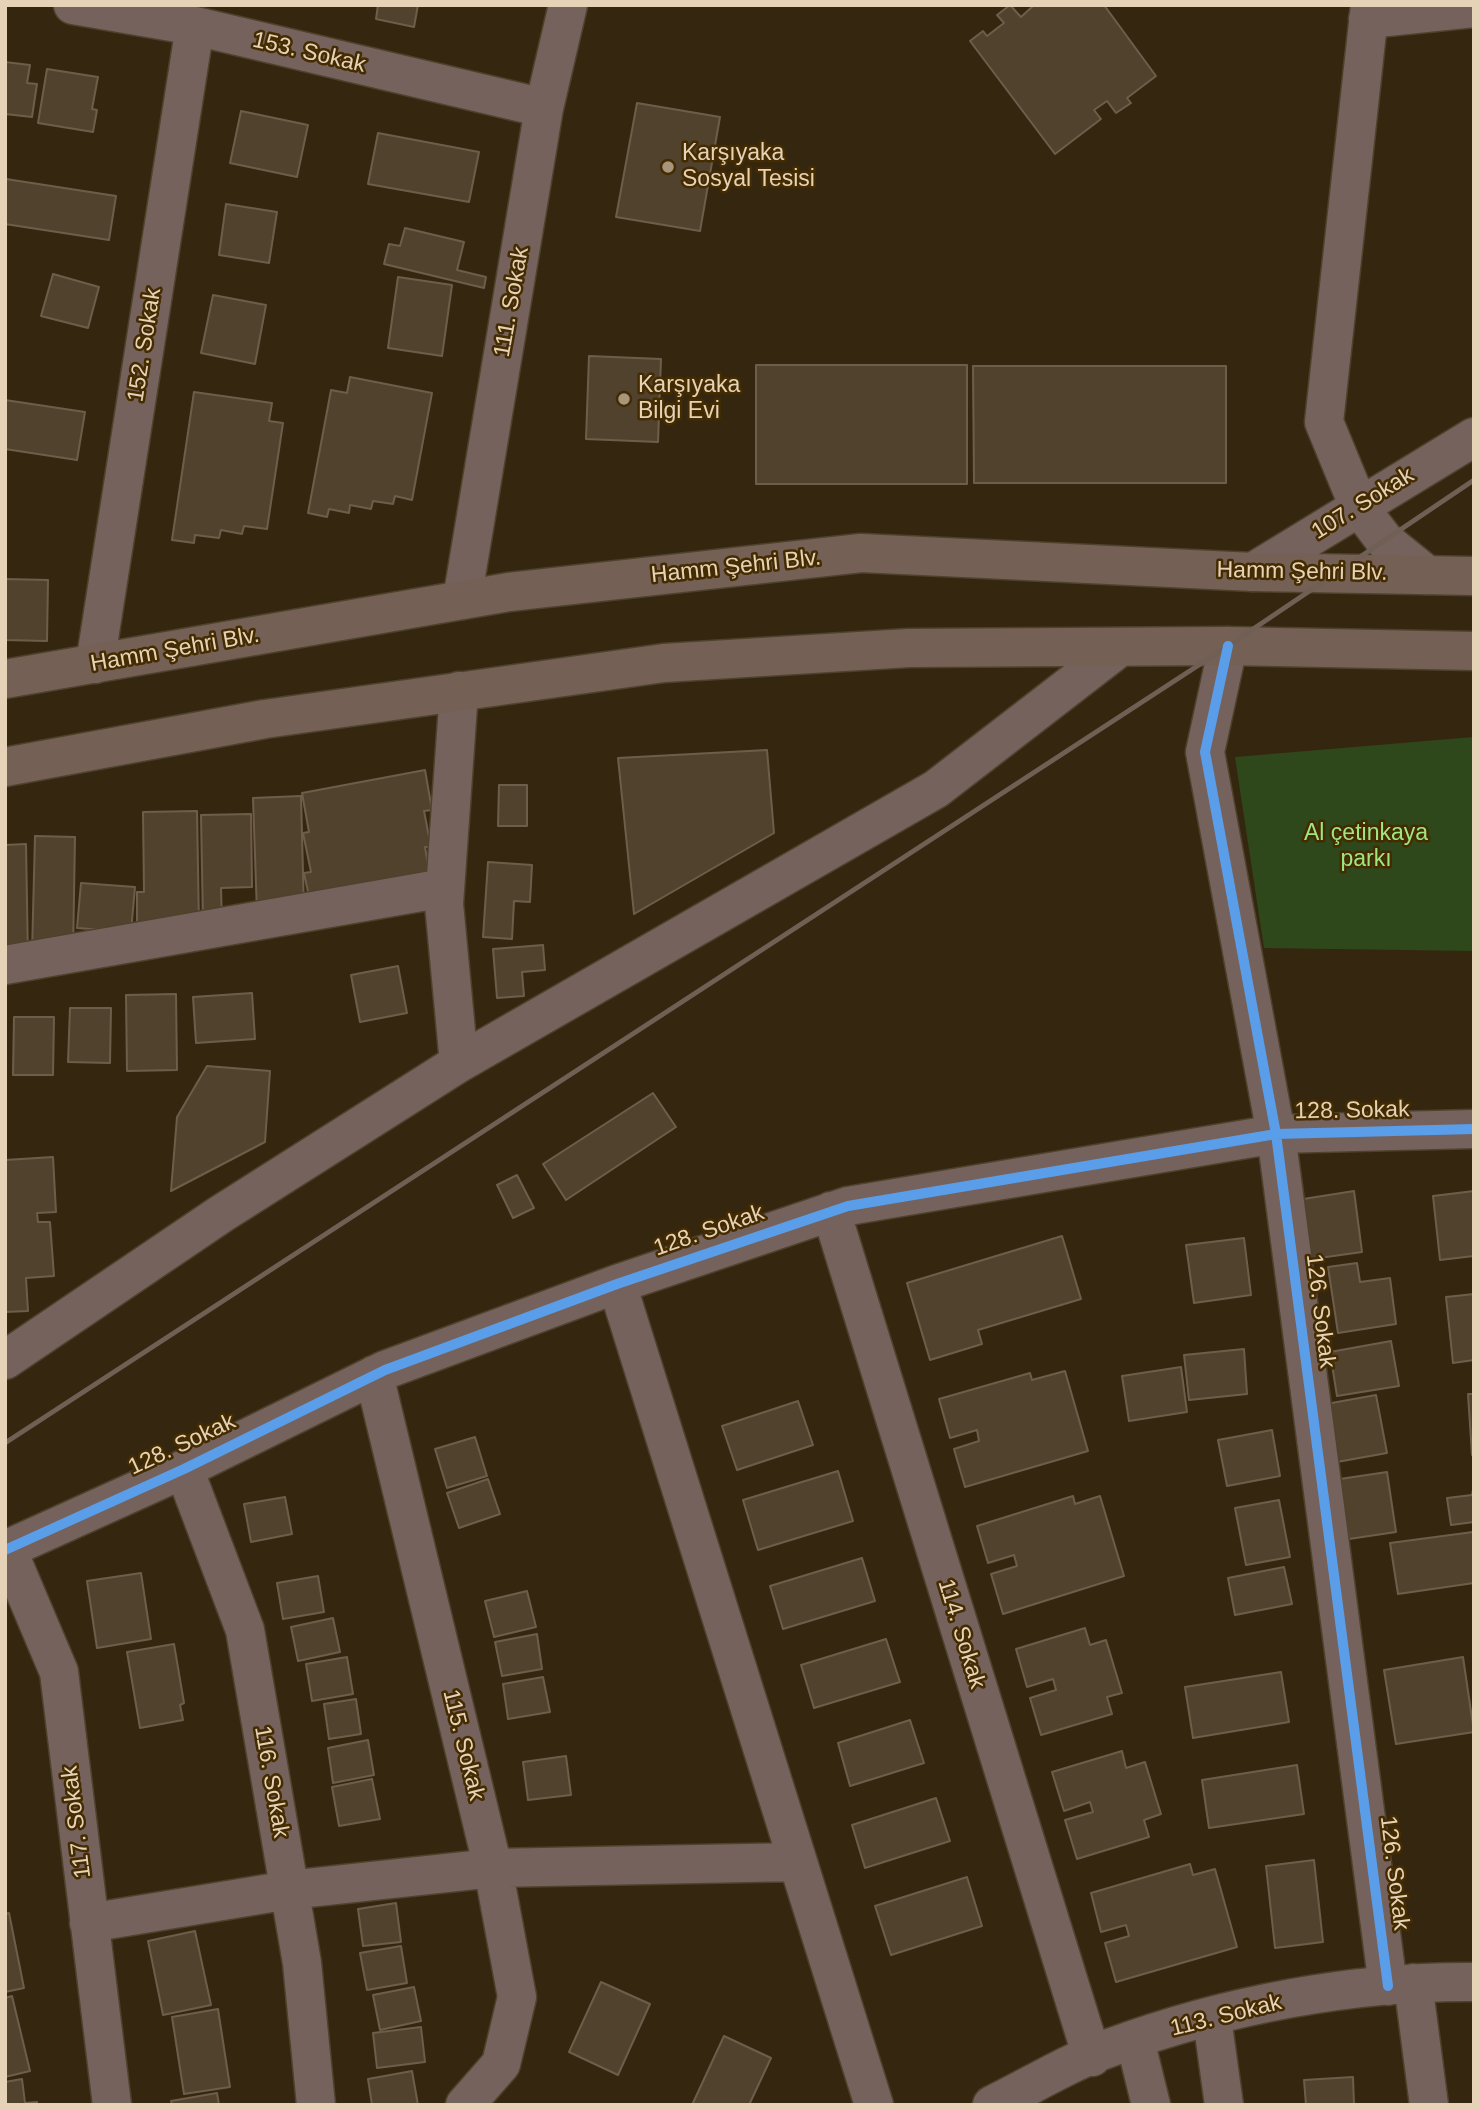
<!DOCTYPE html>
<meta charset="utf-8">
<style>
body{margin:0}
#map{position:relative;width:1479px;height:2110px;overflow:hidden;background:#35270f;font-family:Arial,sans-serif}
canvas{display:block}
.frame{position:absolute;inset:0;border:7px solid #e5d2b7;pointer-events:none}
</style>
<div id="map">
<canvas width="1479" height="2110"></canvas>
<div class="frame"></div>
</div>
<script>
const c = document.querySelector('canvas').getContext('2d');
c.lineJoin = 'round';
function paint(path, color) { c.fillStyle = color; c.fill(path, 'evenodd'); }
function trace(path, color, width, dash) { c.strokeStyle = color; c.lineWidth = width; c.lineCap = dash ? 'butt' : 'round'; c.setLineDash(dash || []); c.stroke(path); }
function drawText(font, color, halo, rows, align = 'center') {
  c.font = font + ' Arial,sans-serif'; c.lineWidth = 5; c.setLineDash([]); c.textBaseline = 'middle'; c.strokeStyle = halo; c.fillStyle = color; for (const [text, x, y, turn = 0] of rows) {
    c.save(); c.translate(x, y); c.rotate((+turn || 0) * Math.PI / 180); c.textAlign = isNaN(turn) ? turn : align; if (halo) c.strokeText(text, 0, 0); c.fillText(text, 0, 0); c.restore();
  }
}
const green = new Path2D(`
 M1474 737V951L1264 948 1235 757Z`);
const building = new Path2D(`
 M378 5H418L414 27 376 19Z
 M1010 5 1021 17 1034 5H1104L1156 76 1127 98 1131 103 1116 113 1107 101 1094 110 1101 119 1055 154 970 41 983 31 987 36 1004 23 997 15Z
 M5 62 30 65 27 83 37 84 32 117 5 114Z
 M47 69 98 77 92 109 97 110 93 132 38 123Z
 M637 103 720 117 700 231 616 217Z
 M241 111 308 125 297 177 230 163Z
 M378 133 479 152 469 202 368 184Z
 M6 179 116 196 109 240 5 224Z
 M226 204 277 212 269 263 219 255Z
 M405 228 464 242 457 270 486 277 484 288 384 264 389 244 400 246Z
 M53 274 99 287 88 328 41 316Z
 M398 277 452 285 442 356 388 348Z
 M213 295 266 305 255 364 201 353Z
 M589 356 661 359 658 442 586 439Z
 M756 365H967V484H756Z
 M973 366H1226V483H974Z
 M350 377 432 393 412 500 395 496 393 504 373 501 371 509 350 505 349 513 329 509 327 517 308 513 331 390 347 393Z
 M194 392 272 403 269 421 283 423 267 529 244 526 242 534 221 530 219 538 195 535 194 543 172 540Z
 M5 400 85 412 77 460 5 449Z
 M5 579 48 580 47 641 5 640Z
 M767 750 774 833 634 914 618 758Z
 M425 770 432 810 424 811 431 847H425L431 884 311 906 304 873 311 872 303 833 309 832 302 793Z
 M499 785H527V826H498Z
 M301 796 304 912 257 913 253 798Z
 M197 811 199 926 137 928V892H144L143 812Z
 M251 814 252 887 221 888 222 922H203L201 815Z
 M35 836 75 837 73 953 32 952Z
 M26 844 28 959H5V845Z
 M488 862 532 865 530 902 514 901 512 939 483 937Z
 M81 883 135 887 131 932 77 928Z
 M543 945 545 970 522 972 524 996 497 998 493 949Z
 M398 966 407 1013 360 1022 351 975Z
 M252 993 255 1039 196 1043 193 997Z
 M176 994 177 1070 127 1071 126 995Z
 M70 1008H111L110 1063 68 1062Z
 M14 1017H54L53 1075H13Z
 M207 1066 270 1071 265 1142 171 1191 177 1117Z
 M653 1093 676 1127 566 1200 543 1164Z
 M53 1157 56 1212 37 1213 38 1222H50L54 1276 26 1278 28 1311 5 1312V1160Z
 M517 1175 534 1208 513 1218 497 1185Z
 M1354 1191 1362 1252 1305 1260 1297 1200Z
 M1474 1191V1256L1440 1260 1433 1196Z
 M1062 1236 1081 1299 978 1330 982 1344 930 1360 907 1283Z
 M1244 1238 1251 1295 1194 1303 1186 1245Z
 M1357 1263 1360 1282 1390 1278 1396 1324 1338 1333 1328 1267Z
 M1474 1294V1360L1453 1363 1446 1297Z
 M1391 1341 1399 1386 1337 1396 1330 1352Z
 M1244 1349 1247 1394 1189 1400 1184 1355Z
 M1181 1367 1187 1412 1129 1421 1122 1376Z
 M1065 1371 1088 1451 965 1487 954 1449 979 1441 977 1430 950 1438 939 1399 1030 1373 1032 1380Z
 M1468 1394H1474V1455H1472Z
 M1376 1395 1387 1453 1337 1462 1326 1404Z
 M798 1401 813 1445 737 1470 722 1426Z
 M1272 1430 1280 1476 1227 1486 1218 1440Z
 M475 1437 487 1476 447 1488 435 1449Z
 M838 1471 853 1521 758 1550 743 1500Z
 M1387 1472 1396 1532 1349 1539 1340 1479Z
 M488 1479 500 1514 459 1528 447 1493Z
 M1474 1485V1522L1451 1525 1447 1498 1472 1495Z
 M1073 1496 1075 1504 1100 1496 1124 1576 1003 1614 991 1574 1017 1566 1014 1555 988 1563 977 1526Z
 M285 1497 292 1534 251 1542 244 1504Z
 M1279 1500 1290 1557 1246 1565 1235 1508Z
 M1473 1532 1474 1583 1398 1594 1390 1543Z
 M862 1558 875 1601 783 1629 770 1586Z
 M1284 1567 1292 1604 1235 1615 1228 1578Z
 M141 1573 151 1639 97 1648 87 1581Z
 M318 1576 324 1612 283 1619 277 1583Z
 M527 1591 536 1627 494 1637 485 1601Z
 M333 1618 340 1652 298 1661 291 1627Z
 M1085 1628 1090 1645 1106 1640 1122 1693 1107 1697 1112 1714 1041 1735 1030 1698 1056 1690 1053 1679 1027 1687 1016 1649Z
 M537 1634 542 1669 502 1676 495 1642Z
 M886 1639 900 1682 814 1708 801 1665Z
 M174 1644 184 1703 180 1705 183 1720 140 1728 127 1652Z
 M347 1657 353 1694 312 1701 306 1664Z
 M1463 1657 1474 1732 1396 1744 1384 1670Z
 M1281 1672 1289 1722 1193 1738 1185 1687Z
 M543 1677 550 1712 508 1719 503 1684Z
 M356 1699 361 1734 329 1739 324 1704Z
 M910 1720 924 1763 850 1786 838 1743Z
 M368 1740 374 1775 333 1783 328 1748Z
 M1122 1751 1126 1768 1145 1762 1161 1814 1144 1820 1149 1837 1077 1859 1065 1820 1093 1812 1090 1802 1064 1811 1052 1772Z
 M566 1756 571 1795 528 1800 523 1762Z
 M1297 1765 1304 1814 1209 1828 1202 1780Z
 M372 1779 380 1819 339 1826 332 1787Z
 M936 1798 950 1841 865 1868 852 1825Z
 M1314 1860 1323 1942 1275 1948 1266 1866Z
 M1190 1864 1193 1875 1215 1869 1237 1947 1116 1982 1105 1943 1129 1936 1126 1925 1101 1932 1091 1893Z
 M967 1877 982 1926 891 1955 875 1906Z
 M396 1903 401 1942 363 1946 358 1909Z
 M9 1913 24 1988 5 1992V1914Z
 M195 1931 211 2005 163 2015 148 1941Z
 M401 1946 407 1983 367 1990 360 1953Z
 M601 1982 650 2004 618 2075 569 2052Z
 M414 1987 421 2021 380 2030 373 1995Z
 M12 1996 30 2071 5 2077V1998Z
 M218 2009 230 2087 184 2094 172 2017Z
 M421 2027 425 2062 377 2068 373 2033Z
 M724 2036 771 2058 749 2105H692Z
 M412 2071 418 2105H372L368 2079Z
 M1353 2077 1354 2105H1306L1304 2080Z
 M22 2079 25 2103 37 2102V2105H5V2082Z
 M217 2093 219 2105H172L171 2101Z`);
const minor = new Path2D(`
 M73 5 195 26 544 108
 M1370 5 1324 422 1359 507 1385 541 1427 575
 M1368 19 1474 8
 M1253 572 1474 437
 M462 600 544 108 568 5
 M1228 646 1205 752 1276 1134 1388 1986
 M95 664 195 26
 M459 691 444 904 459 1063
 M5 965 444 888
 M831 1211 1092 2057
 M617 1284 874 2105
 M5 1360 221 1214 459 1063 936 789 1120 647
 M374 1375 493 1868 517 1997 501 2064 465 2105
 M184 1469 245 1630 302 1963 316 2105
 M7 1549 59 1672 112 2105
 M5 1550 184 1469 385 1370 617 1284 848 1206 1276 1134 1474 1129
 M89 1923 289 1890 493 1868 798 1862
 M1413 1983 1429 2105
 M1212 2018 1224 2105
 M1135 2040 1151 2105
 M992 2105C1031 2086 1071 2061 1112 2047 1226 2005 1353 1981 1474 1982`);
const major = new Path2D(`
 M5 679 509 592 861 553 1253 572 1474 576
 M5 767 265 719 664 663 909 648 1228 646 1474 651`);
const rail = new Path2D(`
 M5 1443 1228 646 1474 480`);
const cycleway = new Path2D(`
 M1228 646 1205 752 1276 1134 1388 1986
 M5 1550 184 1469 385 1370 617 1284 848 1206 1276 1134 1474 1129`);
const markers = [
 [668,167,7,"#a7967c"],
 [624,399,7,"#a7967c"]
];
const streetNames = [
 ["153. Sokak",309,53,13],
 ["111. Sokak",512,302,-80],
 ["152. Sokak",145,345,-81],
 ["107. Sokak",1363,504,-32],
 ["Hamm Şehri Blv.",736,567,-6],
 ["Hamm Şehri Blv.",1302,572,1],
 ["Hamm Şehri Blv.",175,650,-10],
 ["128. Sokak",1352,1111,-1],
 ["128. Sokak",709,1231,-19],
 ["126. Sokak",1320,1311,83],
 ["128. Sokak",182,1445,-25],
 ["114. Sokak",961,1634,73],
 ["115. Sokak",463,1745,76],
 ["116. Sokak",271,1782,80],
 ["117. Sokak",77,1822,-97],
 ["126. Sokak",1394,1873,83],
 ["113. Sokak",1226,2016,-14]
];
const poiNames = [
 ["Karşıyaka",682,154],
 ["Sosyal Tesisi",682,180],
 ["Karşıyaka",638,386],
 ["Bilgi Evi",638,412]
];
const parkNames = [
 ["Al çetinkaya",1366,834],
 ["parkı",1366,860]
];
paint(green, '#2e481b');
paint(building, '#51422e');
trace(building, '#6e5d4b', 2);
trace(minor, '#4e422d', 41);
trace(major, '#4e422d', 41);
trace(minor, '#76625c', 38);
trace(major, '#756056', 38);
trace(rail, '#6f5f54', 5);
trace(cycleway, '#5a9eea', 10);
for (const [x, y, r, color] of markers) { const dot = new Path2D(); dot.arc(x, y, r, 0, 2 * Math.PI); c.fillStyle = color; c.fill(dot); trace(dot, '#442b00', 2.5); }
drawText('23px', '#e5d2b7', '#442b00', streetNames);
drawText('23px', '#e5d2b7', '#442b00', poiNames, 'left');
drawText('23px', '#9fe580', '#442b00', parkNames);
</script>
